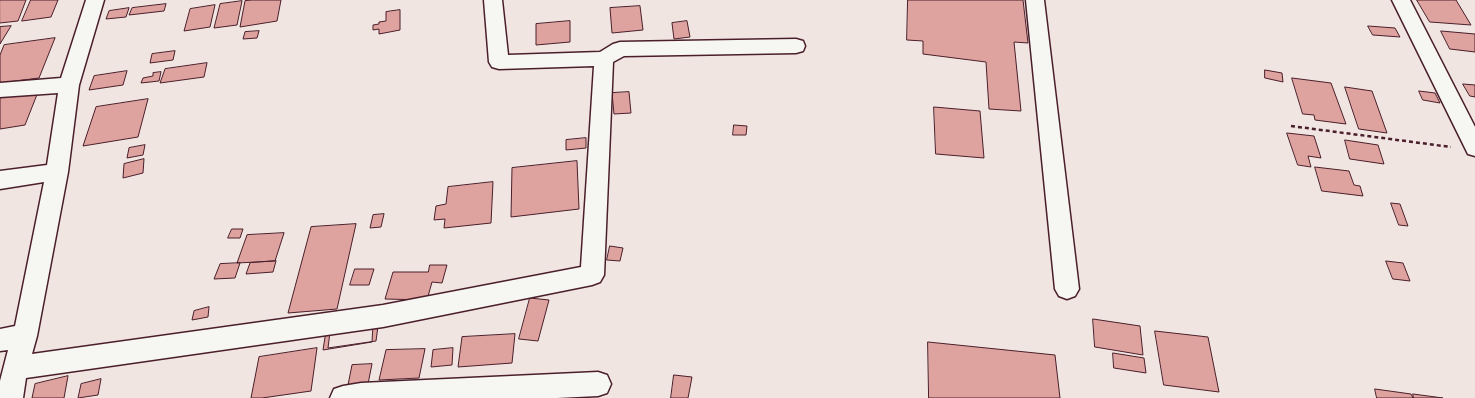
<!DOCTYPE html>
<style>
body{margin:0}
canvas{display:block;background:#f1e5e1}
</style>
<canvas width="1475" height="398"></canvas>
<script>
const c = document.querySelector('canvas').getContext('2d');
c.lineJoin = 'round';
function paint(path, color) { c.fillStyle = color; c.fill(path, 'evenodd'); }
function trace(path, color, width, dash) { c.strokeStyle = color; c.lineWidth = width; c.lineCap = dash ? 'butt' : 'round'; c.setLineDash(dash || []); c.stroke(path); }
const building = new Path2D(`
 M0 0H26L18 21 0 23Z
 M31 0H58L51 17 22 21Z
 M253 0H281L277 21 240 27 245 1Z
 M908 0H1023L1028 43 1014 42 1021 111 989 109 986 62 923 54V41L907 40Z
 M1417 0H1456L1471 25 1430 22Z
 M242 1 237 25 214 28 220 4Z
 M166 4 164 11 129 15 132 8Z
 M215 5 210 27 184 31 190 9Z
 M640 6 643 30 612 33 610 8Z
 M129 8 126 17 106 19 109 11Z
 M400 10V30L379 34V29L373 30V25L379 24V22L386 21V12Z
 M570 21V42L536 45V24Z
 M687 21 690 37 674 39 672 23Z
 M11 26 0 44V27Z
 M1368 26 1395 28 1400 37 1373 35Z
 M259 31 257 38 243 39 245 32Z
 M1441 31 1475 34V52L1450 49Z
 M55 38 39 78 0 83V55L4 45Z
 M175 51 173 60 150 63 152 54Z
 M207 63 204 77 160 83 165 69Z
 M1265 70 1282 73 1283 82 1265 78Z
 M127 71 123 85 89 90 94 76Z
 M161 72 159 81 141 83 143 78 153 76V73Z
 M1292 78 1331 83 1346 124 1315 120 1314 115 1303 114Z
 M1463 84 1475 85V97L1470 96Z
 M1345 87 1372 91 1387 133 1359 129Z
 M1419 91 1435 93 1440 103 1423 100Z
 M38 92 25 125 0 129V98Z
 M629 92 631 113 614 114 612 93Z
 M148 99 138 137 83 146 96 107Z
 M934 107 980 111 984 158 936 154Z
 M734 125 747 126 746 135H733Z
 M1287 133 1314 136 1321 158 1308 156 1311 167 1298 165Z
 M586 138V148L566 150V140Z
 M1345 140 1378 145 1384 164 1350 159Z
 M145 145 143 155 127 158 129 148Z
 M144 159 143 173 123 178 124 164Z
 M577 161 579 209 511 217 512 168Z
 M1315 167 1349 171 1354 185 1360 186 1363 196 1322 191Z
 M493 182 491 223 444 228 445 219 434 220 436 206 446 204 448 187Z
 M1391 203 1400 204 1408 226 1399 225Z
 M384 214 381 227 370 228 373 215Z
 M356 224 337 309 288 313 311 227Z
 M232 229H243L240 238H228Z
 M284 233 275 261 237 263 247 235Z
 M610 246 623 248 620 261 607 260Z
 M276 261 273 272 246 274 250 263Z
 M1386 261 1403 263 1410 281 1393 279Z
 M240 263 235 278 214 279 220 264Z
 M430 265H447L442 283 432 282 427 300 385 299 393 272H428Z
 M355 269H374L369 285H350Z
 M530 298 549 300 538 341 519 339Z
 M209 307 208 317 192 320 194 311Z
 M1093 319 1140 326 1143 355 1095 347Z
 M373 324 372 342 323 350 326 331Z
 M378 326 376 341 328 348 330 332Z
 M1155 331 1208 337 1219 392 1164 385Z
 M515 334 512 363 458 367 462 337Z
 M928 342 1055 355 1060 398H929Z
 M317 348 311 391 262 398H251L259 357Z
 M453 348 452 365 431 367 433 350Z
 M425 349 419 378 379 380 386 350Z
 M1113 353 1144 358 1146 373 1114 368Z
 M372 364 367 389 347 390 352 365Z
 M674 375 692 377 688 398H671Z
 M68 376 64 398H32L35 384Z
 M101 379 98 395 78 398 81 384Z
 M1375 389 1411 394 1413 398H1377Z
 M1413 394 1443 398H1414Z`);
const path = new Path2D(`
 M1291 126 1451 147`);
const minor = new Path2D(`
 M86 0H104L79 85 68 172 37 336 32 354 383 305 581 267 594 66 499 69 492 67 489 62 484 0H502L508 55 600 52 613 44 620 42 796 39 803 41 805 46 803 51 796 53 624 56 613 62 604 275 600 282 592 285 383 327 26 378 23 398H0V381L8 350 0 351V329L15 326 44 182 0 189V171L47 165 58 93 0 97V83L61 78Z
 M1026 0H1044L1079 289 1075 296 1067 299 1059 296 1055 289Z
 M1392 0H1410L1475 127V156L1468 154 1465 148Z
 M598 372 607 375 611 384 607 393 598 396 557 398H330L334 389 343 386 361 383Z`);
paint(building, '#dea39e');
trace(building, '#4a1f2b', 1);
trace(minor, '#4a1f2b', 3);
trace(path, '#4a1f2b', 2.5, [4, 3]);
paint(minor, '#f6f6f2');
</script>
